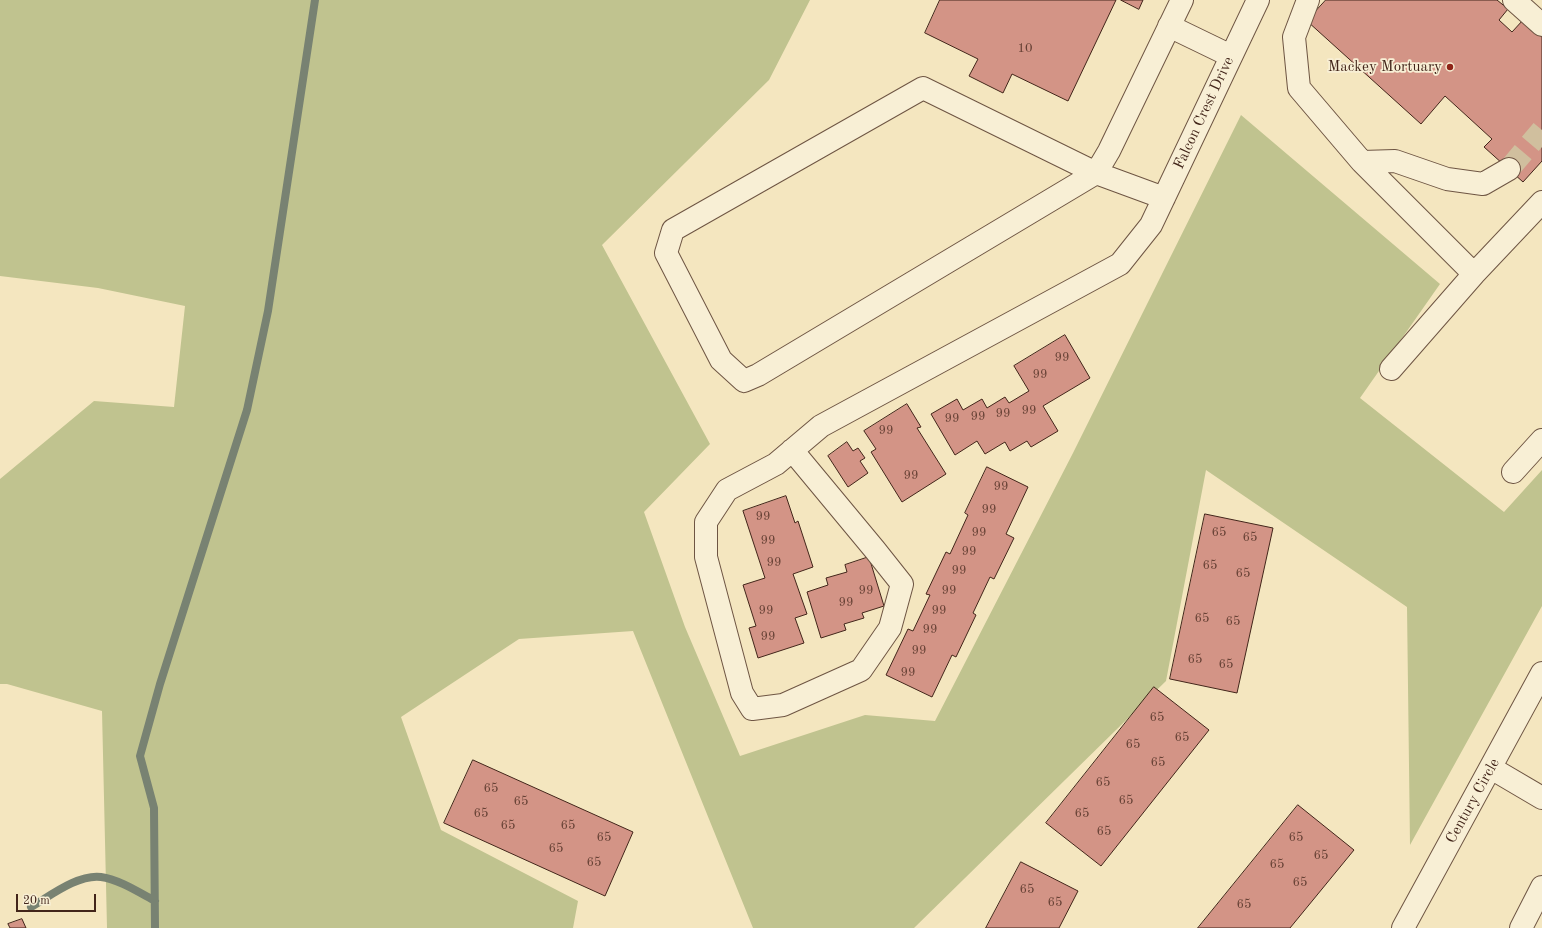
<!DOCTYPE html>
<style>
body{margin:0}
#map{position:relative;width:1542px;height:928px;overflow:hidden;background:#f4e6bf;font-family:"Old Standard TT",serif}
canvas{display:block}
.scale{position:absolute;left:16px;top:894px;width:80px;height:18px;box-sizing:border-box;border:2px solid #42251a;border-top:0;padding-left:5px;font-size:12px;line-height:14px;white-space:nowrap;color:#42251a;-webkit-text-stroke:3px #f8efd5;paint-order:stroke}
</style>
<div id="map">
<canvas width="1542" height="928"></canvas>
<div class="scale">20 m</div>
</div>
<script>
const c = document.querySelector('canvas').getContext('2d');
c.lineJoin = 'round';
function paint(path, color) { c.fillStyle = color; c.fill(path, 'evenodd'); }
function trace(path, color, width, dash) { c.strokeStyle = color; c.lineWidth = width; c.lineCap = dash ? 'butt' : 'round'; c.setLineDash(dash || []); c.stroke(path); }
function drawText(font, color, halo, rows, align = 'center') {
  c.font = font + ' "Old Standard TT",serif'; c.lineWidth = 3.5; c.setLineDash([]); c.textBaseline = 'middle'; c.strokeStyle = halo; c.fillStyle = color; for (const [text, x, y, turn = 0] of rows) {
    c.save(); c.translate(x, y); c.rotate((+turn || 0) * Math.PI / 180); c.textAlign = isNaN(turn) ? turn : align; if (halo) c.strokeText(text, 0, 0); c.fillText(text, 0, 0); c.restore();
  }
}
const green = new Path2D(`
 M0 0H810L769 80 602 245 710 444 644 512 685 627 740 756 865 715 935 721 1073 453 1241 115 1440 284 1360 398 1504 512 1542 470V606L1410 845 1407 607 1206 470 1166 681 914 928H753L633 631 519 639 401 717 441 830 578 901 573 928H107L102 711 7 684H0V479L94 401 174 407 185 306 98 288 0 276Z`);
const stream = new Path2D(`
 M31 907C50 896 78 874 101 877 118 879 140 893 155 901
 M155 928 154 808 140 756 160 684 247 410 268 311 315 0`);
const building = new Path2D(`
 M940 0H1116L1068 101 1012 74 1003 93 969 76 978 59 925 33Z
 M1121 0H1143L1139 9Z
 M1326 0H1497L1508 9 1499 20 1512 32 1523 20 1542 37V161L1523 182 1484 147 1492 139 1445 96 1421 124 1307 21Z
 M1065 335 1090 378 1043 406 1058 431 1031 447 1027 441 1010 451 1005 442 985 454 977 441 955 455 931 414 957 399 963 410 982 399 987 408 1005 397 1009 403 1029 391 1014 366Z
 M907 404 921 427 917 428 946 474 902 502 871 452 876 449 864 431Z
 M847 442 853 451 858 448 865 458 860 461 868 473 848 487 828 456Z
 M987 467 1028 487 1006 534 1014 538 994 579 990 577 973 613 976 615 956 657 952 655 932 697 886 675 908 629 913 631 930 595 926 594 946 552 950 554 968 515 965 513Z
 M786 496 795 523 798 521 813 567 793 574 807 614 795 618 804 643 758 658 749 628 756 626 743 585 765 578 743 511Z
 M1205 514 1273 528 1237 693 1170 679Z
 M869 557 884 606 862 613 864 618 844 624 846 630 821 638 807 592 828 585 826 578 847 572 845 565Z
 M1154 687 1209 730 1101 866 1046 823Z
 M473 760 633 832 605 896 444 823Z
 M1298 805 1354 850 1290 928H1198Z
 M1021 862 1078 891 1059 928H986Z
 M22 919 26 928H10L8 924Z`);
const minorTunnel = new Path2D(`
 M1509 169 1542 130`);
const minor = new Path2D(`
 M1308 0 1294 37 1299 88 1362 162 1474 274
 M1514 0 1542 25
 M1169 26 1231 56
 M1362 162 1395 161 1447 179 1483 184 1509 169
 M1164 198 1096 173 923 88 673 230 666 253 721 360 744 381 758 375 1096 173 1109 151 1182 0
 M1391 369 1474 274 1542 202
 M792 450 875 550 902 584 890 628 861 670 783 705 752 709 742 693 706 557V522L727 490 776 464 821 426 1120 264 1151 225 1258 0
 M1513 472 1542 440
 M1491 768 1542 798
 M1403 928 1542 673
 M1521 928 1542 887`);
const markers = [
 [1450,67,4,"#8f2418"]
];
const numberNames = [
 ["10",1025,49],
 ["99",1062,358],
 ["99",1040,375],
 ["99",1029,411],
 ["99",1003,414],
 ["99",978,417],
 ["99",952,419],
 ["99",886,431],
 ["99",911,476],
 ["99",1001,487],
 ["99",989,510],
 ["99",763,517],
 ["99",979,533],
 ["65",1219,533],
 ["65",1250,538],
 ["99",768,541],
 ["99",969,552],
 ["99",774,563],
 ["65",1210,566],
 ["99",959,571],
 ["65",1243,574],
 ["99",866,591],
 ["99",949,591],
 ["99",846,603],
 ["99",766,611],
 ["99",939,611],
 ["65",1202,619],
 ["65",1233,622],
 ["99",930,630],
 ["99",768,637],
 ["99",919,651],
 ["65",1195,660],
 ["65",1226,665],
 ["99",908,673],
 ["65",1157,718],
 ["65",1182,738],
 ["65",1133,745],
 ["65",1158,763],
 ["65",1103,783],
 ["65",491,789],
 ["65",1126,801],
 ["65",521,802],
 ["65",481,814],
 ["65",1082,814],
 ["65",508,826],
 ["65",568,826],
 ["65",1104,832],
 ["65",604,838],
 ["65",1296,838],
 ["65",556,849],
 ["65",1321,856],
 ["65",594,863],
 ["65",1277,865],
 ["65",1300,883],
 ["65",1027,890],
 ["65",1055,903],
 ["65",1244,905]
];
const poiNames = [
 ["Mackey Mortuary",1442,67]
];
const streetNames = [
 ["Falcon Crest Drive",1204,113,-65],
 ["Century Circle",1473,801,-61]
];
paint(green, '#c0c38f');
trace(stream, '#788272', 8);
paint(building, '#d39486');
trace(building, '#42251a', 1);
trace(minorTunnel, '#d0bf9e', 22, [22, 11]);
trace(minor, '#6e5543', 24);
trace(minor, '#f8efd5', 22);
for (const [x, y, r, color] of markers) { const dot = new Path2D(); dot.arc(x, y, r, 0, 2 * Math.PI); c.fillStyle = color; c.fill(dot); trace(dot, '#f8efd5', 1.5); }
drawText('13px', '#664135', null, numberNames);
drawText('15px', '#42251a', '#f8efd5', poiNames, 'right');
drawText('15px', '#42251a', '#f8efd5', streetNames);
</script>
